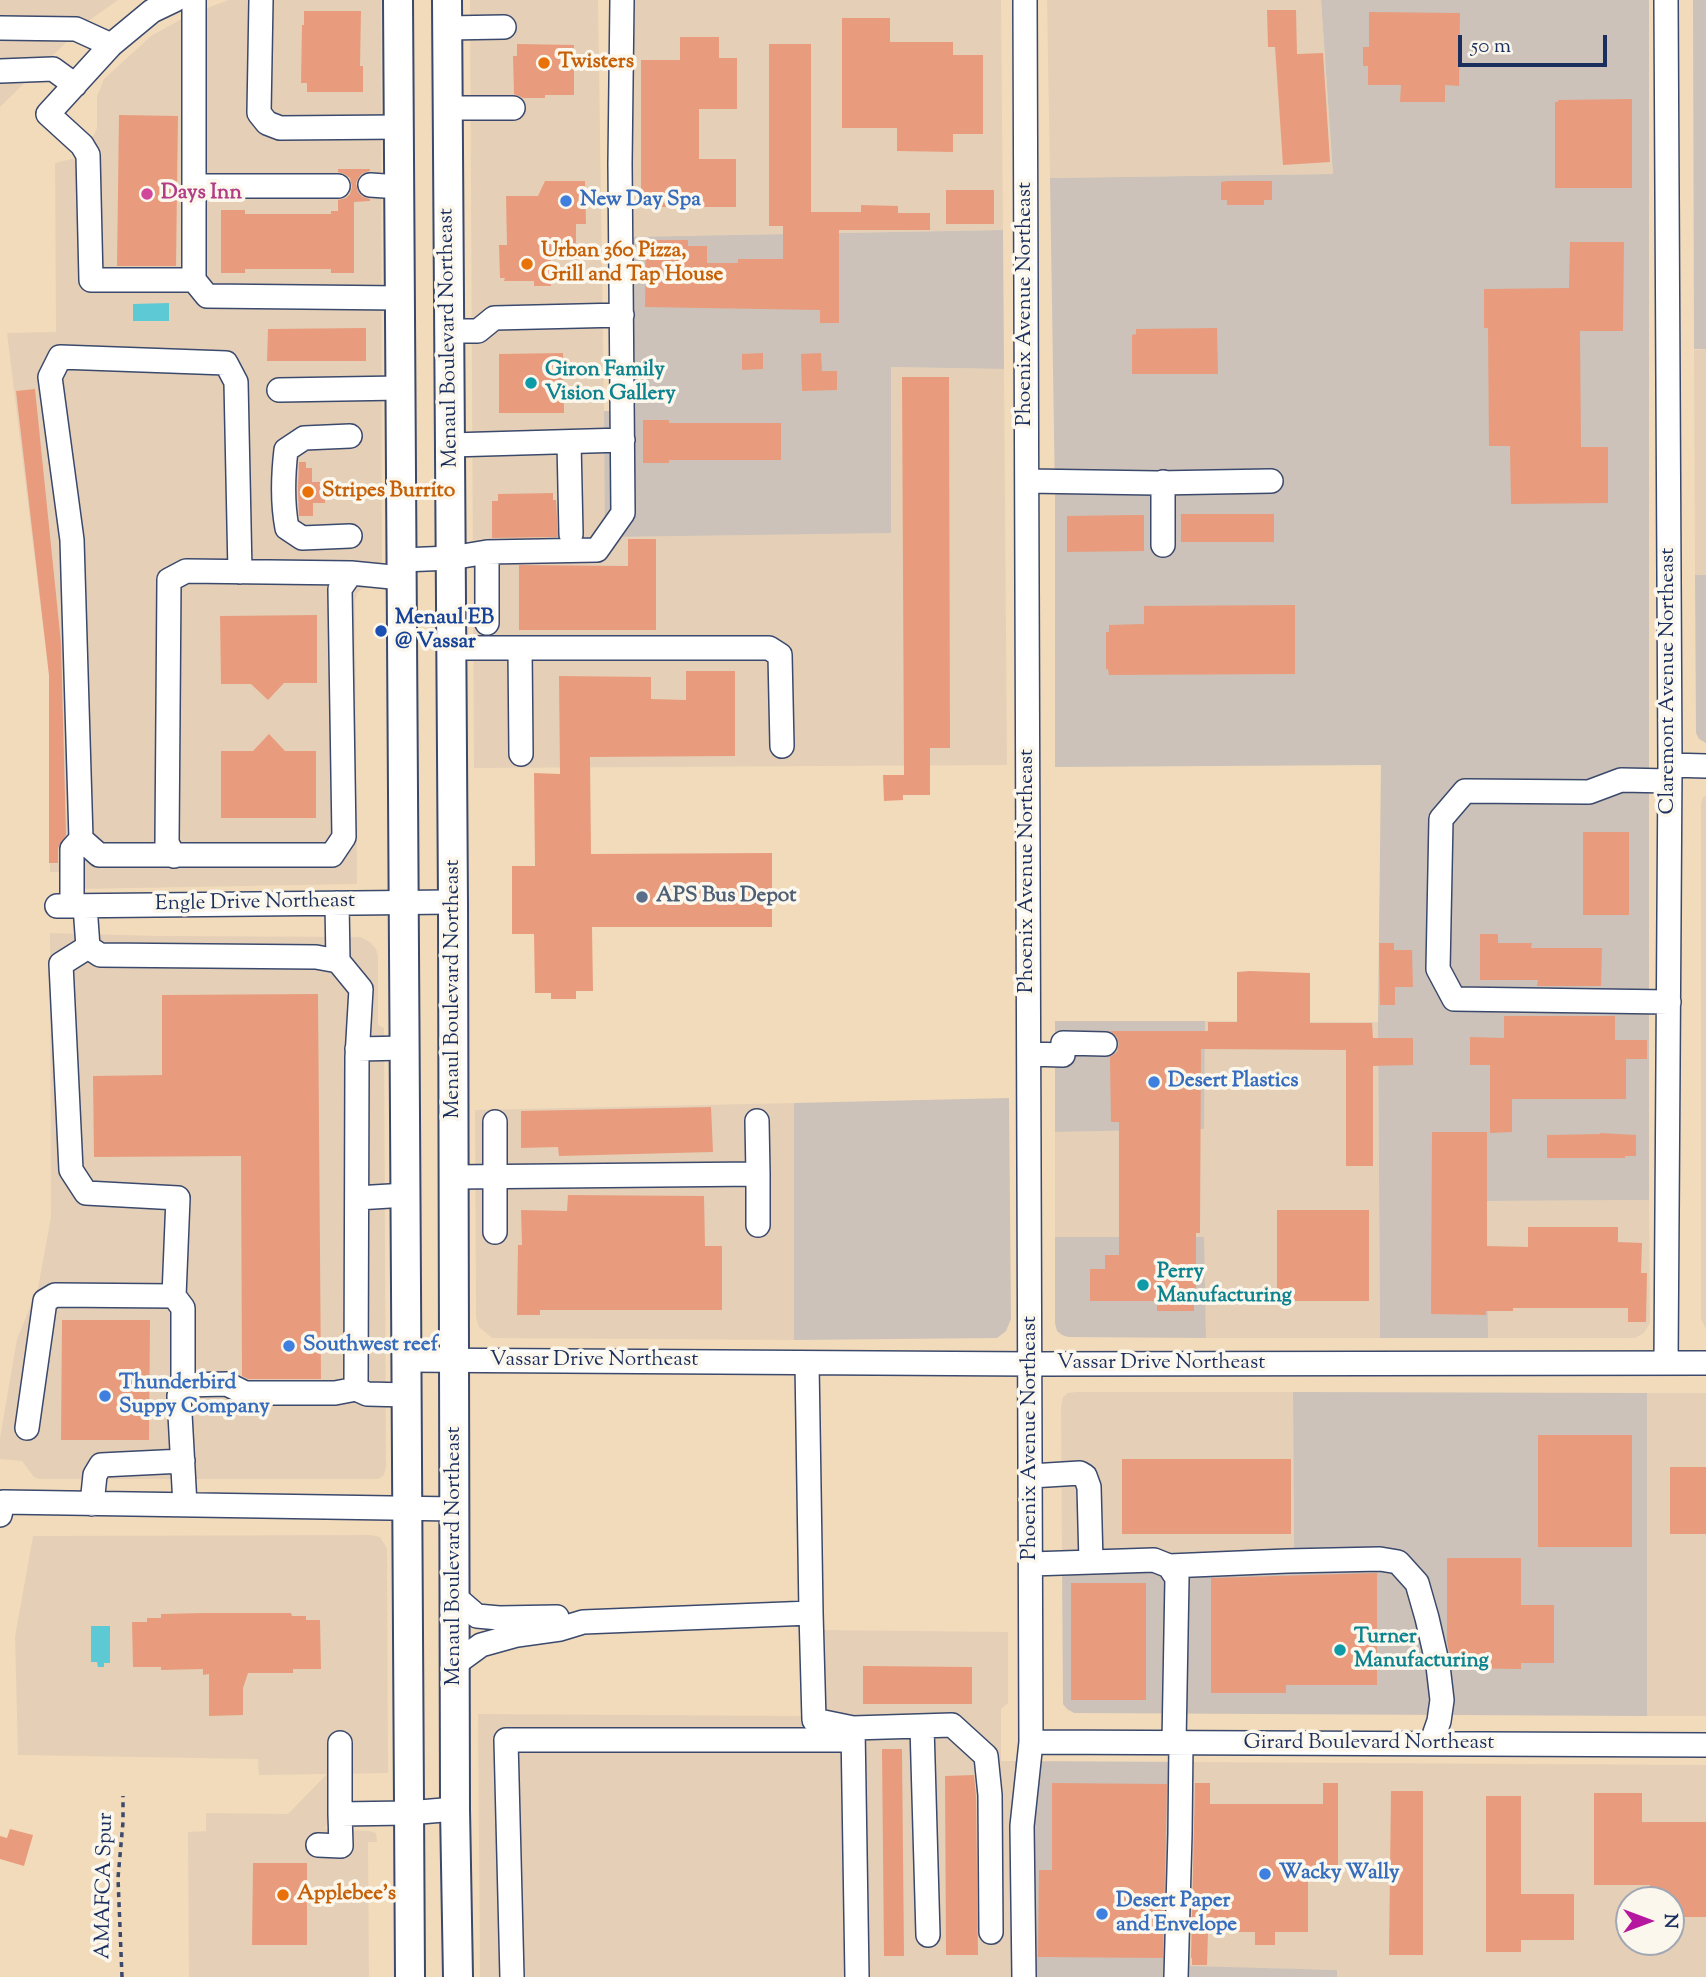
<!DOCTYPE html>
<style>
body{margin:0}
#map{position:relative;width:1706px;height:1977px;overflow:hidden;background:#f2dbbb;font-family:"Sorts Mill Goudy",serif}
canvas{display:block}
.north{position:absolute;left:1615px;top:1886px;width:70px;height:70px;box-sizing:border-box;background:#fbf7ec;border:2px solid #a1a7b3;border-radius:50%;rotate:90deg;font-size:19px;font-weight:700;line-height:28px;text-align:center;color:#1b2f5e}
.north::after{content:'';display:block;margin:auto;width:24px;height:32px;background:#b5179e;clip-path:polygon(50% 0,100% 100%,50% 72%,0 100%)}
.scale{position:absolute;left:1458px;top:35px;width:149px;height:32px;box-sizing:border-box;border:4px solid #1b2f5e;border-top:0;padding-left:9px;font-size:21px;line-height:24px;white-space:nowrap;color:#1b2f5e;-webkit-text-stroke:5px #fbf7ec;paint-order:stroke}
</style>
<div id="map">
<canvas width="1706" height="1977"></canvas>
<div class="north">N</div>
<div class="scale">50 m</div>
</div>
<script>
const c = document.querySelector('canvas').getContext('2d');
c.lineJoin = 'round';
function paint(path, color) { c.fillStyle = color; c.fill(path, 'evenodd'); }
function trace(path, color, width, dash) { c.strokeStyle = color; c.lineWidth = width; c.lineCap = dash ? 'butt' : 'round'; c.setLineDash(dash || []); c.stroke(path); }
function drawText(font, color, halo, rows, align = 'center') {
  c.font = font + ' "Sorts Mill Goudy",serif'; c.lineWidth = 7; c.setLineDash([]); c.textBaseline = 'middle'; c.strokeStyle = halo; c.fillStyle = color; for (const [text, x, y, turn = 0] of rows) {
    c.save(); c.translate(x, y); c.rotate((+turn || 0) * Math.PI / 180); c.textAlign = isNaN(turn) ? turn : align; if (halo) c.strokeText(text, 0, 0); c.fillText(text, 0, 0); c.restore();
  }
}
const built = new Path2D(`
 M0 0H118L87 22 0 107Z
 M228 0H381L382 579 362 589 357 593 355 601 357 884 78 889V872H50L49 675 7 333 56 332 55 163 76 158 91 142 97 128V96L104 79 151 36 185 17Z
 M470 0H598L606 537 891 367 1004 369 1007 765 474 768Z
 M634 0H1001L1003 230 625 237Z
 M1047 0H1321L1333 174 1050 178Z
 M1706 349V575H1695L1694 350Z
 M1706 796V1329L1701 1319V803L1703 797Z
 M50 933 159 936 360 937 370 942 376 949 378 956V1025L384 1028 386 1466 384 1475 378 1479H39L34 1477 22 1461 0 1459V1438L17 1339 38 1288 51 1217Z
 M1205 1021 1378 1022 1380 1338H1206L1203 1237H1055V1132L1203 1129Z
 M794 1103V1340L492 1338 479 1327 476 1317 475 1110Z
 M1649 1200 1650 1323 1644 1333 1635 1338H1488L1487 1201Z
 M1076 1392H1293L1294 1553 1062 1557 1061 1407 1063 1397 1068 1393Z
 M1647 1393H1706V1716H1647Z
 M371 1535 380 1537 387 1548 388 1773 329 1774V1818L325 1829 370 1831 376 1833 377 1842H368L369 1977H189L188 1832 206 1831V1813L288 1814 327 1774 259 1775 258 1759 18 1755 15 1637 33 1536Z
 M822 1630 1008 1632V1703L1001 1709V1761H1015L1016 1977H480L478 1714 799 1716 822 1714Z
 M1192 1762 1706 1765V1977H1337V1970L1190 1967ZM1629 1900H1671V1942H1629Z`);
const industrial = new Path2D(`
 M1321 0H1649V1200L1487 1201 1488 1338H1380L1378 1022 1381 765 1055 767V496L1050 178 1333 174Z
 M1693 0H1706V349H1694Z
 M1003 230 1004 369 891 367V533L605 537 604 411H628L625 237Z
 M1695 575H1706V743L1699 739 1696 733Z
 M1055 1021H1205L1204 1129 1055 1132Z
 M1009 1098 1011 1319 1006 1331 997 1338 794 1340V1103Z
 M1055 1237H1204L1206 1338 1068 1337 1062 1335 1057 1331 1055 1323Z
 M1293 1392 1647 1393V1716L1074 1713 1067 1709 1063 1704 1062 1557 1294 1553Z
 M1015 1761 1192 1762 1190 1966 1337 1970V1977H1016Z`);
const water = new Path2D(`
 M169 303V321H133V304Z
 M91 1626H110V1663H104V1667H98L97 1662H91Z`);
const building = new Path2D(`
 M1267 10H1296L1297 54 1323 53 1330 162 1283 165 1275 47H1268Z
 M304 11H361L360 66H363V92H307V83H301L302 25H304Z
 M1369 12 1460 13 1459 86 1445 85V102H1400L1401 85H1368V66H1363V47H1369Z
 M842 18H890V42H953V55H983V134H953V152L897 151V128H842Z
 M680 37H719V58H737V109H699V159H736V207H641V60H680Z
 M517 44 574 45V95H545V98H523L514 94 513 56H517Z
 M769 44H811V212H861V205L898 206V213H930V230H839V323H820V310L645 307 646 240H688V246H707V263H738V259H783V226H769Z
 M1632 99V188H1555V102H1558V100Z
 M119 115 178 116 176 266H117Z
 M338 169H370V171L363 173 359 177 356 183 358 192 363 197 370 199V201L354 202V273H331V269H245V273H221V210H245V214H331V211H338V200L346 198 350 194 352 187 350 178 344 174 338 172Z
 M545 181H585L586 224H576V253H551V286H534V281H504L505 278H500L499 245H507L506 196H538Z
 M1228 181H1272V200H1264V205H1227V200H1221V182Z
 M946 190H994V224H946Z
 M1570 242H1624L1623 331H1580L1581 447H1608V503L1511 504 1510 446H1489L1488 328H1484V289L1569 288Z
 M366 328V361H267L268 329Z
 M1217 328 1218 374H1132V335L1136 334V329Z
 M563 353 564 413H499V354Z
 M763 353V369L742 370V354Z
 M821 353 822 371H837V390L802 391 801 354Z
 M902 377H949L950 748H930V795H903V800L884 801 883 775H904Z
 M35 389 61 643 66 835 58 848V863H49V675L16 391Z
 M643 420H669V423H781V460H669V463H643Z
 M299 462H306V468H312V482H325V503H313V516H299L298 489Z
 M553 493V500H556L558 537 492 538V501H498V494Z
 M1181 514H1274V542H1181Z
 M1133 515H1144V551L1067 552V516Z
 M628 539H656V630H519V565L628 566Z
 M1295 605V674L1109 675 1108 669H1106V632H1109V625L1144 624V606Z
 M317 615V683H284L268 700 251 684H221L220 616Z
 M686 671H735V756L590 757 591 854 772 853V927H592L593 991H576V999H551V993H535L534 934H512V866H535L534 773 560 774 559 676 651 677V699L686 700Z
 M269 734 285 751H316V818H221V751H253Z
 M1583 832H1629V915H1583Z
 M1480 934H1498V943H1532L1531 948H1602L1601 986H1537L1538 980H1480Z
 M1379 943H1394V950H1412L1413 987H1395V1005H1380Z
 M1250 971 1310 973V1023H1372L1373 1038H1413V1065L1373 1066V1166H1346V1050L1201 1049 1200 1233H1196V1301H1194V1311H1157V1301H1090V1269H1105V1255H1119V1122H1111L1110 1057 1117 1052 1119 1044 1117 1037 1110 1031H1208V1022H1237V972Z
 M318 994 321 1379H248L242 1376 241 1156 94 1157 93 1076 162 1075V995Z
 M1504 1016H1615V1040H1647V1059H1626V1099H1512V1132L1490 1133V1065H1470V1037L1504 1038Z
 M711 1107 713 1152 559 1156 558 1147 521 1148V1111Z
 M1432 1132H1487V1246L1528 1247V1227H1618V1242L1642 1243 1641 1273H1647L1646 1322H1628V1308H1513V1311H1486V1315L1431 1314Z
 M1600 1133 1636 1135V1156H1625V1158H1547V1135L1600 1134Z
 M568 1195 704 1196 705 1246H722V1310H540V1315H517L518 1245H522L521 1210 567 1211Z
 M1277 1210H1369V1301H1277Z
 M62 1320H150L149 1440H61Z
 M1538 1435H1632V1547H1538Z
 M1122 1459H1291V1534H1122Z
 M1670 1467H1706V1534H1670Z
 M1447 1558H1521V1605H1554V1663H1521V1669L1452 1668 1447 1641Z
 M1377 1573V1685H1286V1693H1211V1578Z
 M1071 1583H1146V1700H1071Z
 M204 1613H291L292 1616H306V1620H320L321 1669H293V1673H248L243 1688V1715L209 1716V1674L203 1675V1669L161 1670V1667H133L132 1622H147V1618H161V1614Z
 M863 1666 972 1667V1704H863Z
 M882 1749H902L904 1956H884Z
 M974 1775 976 1796 978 1955H946L945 1776Z
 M1052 1783 1167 1784 1163 1958 1038 1957 1039 1870H1052Z
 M1195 1783H1210V1804H1323V1783H1338V1876H1308V1932H1275V1945H1255V1932H1208L1207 1965H1192V1958H1191Z
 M1391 1791H1423V1955H1389Z
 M1594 1793H1642V1822H1706V1917H1671V1900H1650V1885H1594Z
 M1486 1796H1521V1894H1574V1940H1521V1952H1486Z
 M10 1829 33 1835 24 1866 0 1859V1836L7 1838Z
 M253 1863H307V1945H252Z`);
const path = new Path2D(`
 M122 1977 118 1878 123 1822V1796`);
const minor = new Path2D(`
 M175 0 152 11 111 45 48 114 82 145 88 155 91 280H194
 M194 0V280L207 296 400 298
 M261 0 259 113 267 123 280 128 400 127
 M1666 0 1670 765 1666 1363
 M0 28 76 29 111 45
 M447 28 504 27
 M0 71 53 69 75 85
 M447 108H513
 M370 185 400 187
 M194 186H338
 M450 331H478L494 318 622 315
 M279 390 401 388
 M350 436 304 438 286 450C283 476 282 502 287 528L302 538 350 536
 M569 442 571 534
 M451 445 623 440
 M1027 481 1157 483 1271 481
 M1163 482V545
 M487 552V623
 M402 560 451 558 487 552 597 550 623 513 620 164 622 0
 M240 572 236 382 226 363 60 357 50 377 72 540 81 839 99 855H332L344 837 340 589 351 573 402 578
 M452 648H769L780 655 782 746
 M520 648 521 754
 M1670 765 1706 766
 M174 856 167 843 169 580 186 571 351 573
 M57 906 453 902
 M72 906V849L81 839
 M85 906 88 947 100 955 316 957 338 961 337 903
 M88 947 61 964 71 1170 86 1193 178 1198 174 1296
 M338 961 361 989 357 1057 356 1389
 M1669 1002 1454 999 1438 969 1441 819 1465 791 1589 792 1621 780 1670 781
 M357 1049 406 1048
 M1029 1054 1063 1055V1043L1105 1044
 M757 1121 758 1174
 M495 1122V1232
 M454 1177 758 1174V1225
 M357 1198 406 1195
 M406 1360 1031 1364 1706 1363
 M27 1428 45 1301 55 1295 174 1296 183 1308V1385
 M1031 1476 1080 1473 1085 1476 1089 1487 1091 1562
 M92 1504 95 1475 101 1465 183 1461
 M185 1505 179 1396 183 1385 227 1384 245 1393H335L356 1389 367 1394 407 1395
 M0 1515 3 1502 455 1509
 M1031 1564 1154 1560 1169 1566 1177 1578 1174 1743
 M1169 1566 1287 1561 1380 1559 1398 1562 1417 1583 1427 1618 1438 1666 1442 1700 1439 1721 1431 1744
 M455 1597 477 1616 499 1618 557 1617
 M811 1613 814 1720 853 1728 952 1725 986 1756 990 1795 991 1932
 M455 1664 481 1645 517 1635 560 1629 583 1622 811 1613 807 1363
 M922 1726 928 1935
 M853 1728 857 1977
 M1031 1742 1706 1745
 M340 1743V1814L408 1813 455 1809
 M318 1845 341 1846 340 1814
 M512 1977 506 1740H853
 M1024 1977 1022 1826 1031 1742 1025 0
 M1176 1977 1180 1834 1181 1743`);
const major = new Path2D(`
 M398 0C408 659 401 1318 410 1977
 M447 0 453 902 455 1809 458 1977`);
const markers = [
 [544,63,7,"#e8710a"],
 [147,194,7,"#d1479c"],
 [566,201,7,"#3f7fe0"],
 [527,264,7,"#e8710a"],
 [531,383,7,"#0f9aa8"],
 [308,492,7,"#e8710a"],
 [381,631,7,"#1a4fb4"],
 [642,897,7,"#5c6f8a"],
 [1154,1082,7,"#3f7fe0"],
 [1143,1285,7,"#0f9aa8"],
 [289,1346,7,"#3f7fe0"],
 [105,1396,7,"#3f7fe0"],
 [1340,1650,7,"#0f9aa8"],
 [1265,1874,7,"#3f7fe0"],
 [283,1895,7,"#e8710a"],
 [1102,1914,7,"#3f7fe0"]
];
const foodNames = [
 ["Twisters",558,63],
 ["Urban 360 Pizza,",541,252],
 ["Grill and Tap House",541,276],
 ["Stripes Burrito",322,492],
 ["Applebee's",297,1895]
];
const hotelNames = [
 ["Days Inn",161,194]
];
const shopNames = [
 ["New Day Spa",580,201],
 ["Desert Plastics",1168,1082],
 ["Southwest reef",303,1346],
 ["Thunderbird",119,1384],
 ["Suppy Company",119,1408],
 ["Wacky Wally",1279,1874],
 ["Desert Paper",1116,1902],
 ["and Envelope",1116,1926]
];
const streetNames = [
 ["Phoenix Avenue Northeast",1026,304,-90],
 ["Menaul Boulevard Northeast",450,338,-91],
 ["Claremont Avenue Northeast",1669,681,-90],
 ["Phoenix Avenue Northeast",1028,871,-90],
 ["Engle Drive Northeast",255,904,-1],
 ["Menaul Boulevard Northeast",454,989,-90],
 ["Vassar Drive Northeast",594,1361],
 ["Vassar Drive Northeast",1161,1364],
 ["Phoenix Avenue Northeast",1031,1438,-90],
 ["Menaul Boulevard Northeast",455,1556,-90],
 ["Girard Boulevard Northeast",1369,1744],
 ["AMAFCA Spur",106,1886,-89]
];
const cultureNames = [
 ["Giron Family",545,371],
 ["Vision Gallery",545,395],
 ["Perry",1157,1273],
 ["Manufacturing",1157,1297],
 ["Turner",1354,1638],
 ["Manufacturing",1354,1662]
];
const transitNames = [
 ["Menaul EB",395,619],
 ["@ Vassar",395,643]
];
const serviceNames = [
 ["APS Bus Depot",656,897]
];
paint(built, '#e5d0b7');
paint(industrial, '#ccc2b9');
paint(water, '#5dc9d5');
paint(building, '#e89c7d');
trace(minor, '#3b496c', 26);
trace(major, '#3b496c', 32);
trace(path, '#3b496c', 3.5, [5, 5]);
trace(minor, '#fff', 23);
trace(major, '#fff', 28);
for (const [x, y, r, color] of markers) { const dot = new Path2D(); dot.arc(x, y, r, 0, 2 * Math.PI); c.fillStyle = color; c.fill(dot); trace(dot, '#fbf7ec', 2.5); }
drawText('bold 21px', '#c56008', '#fbf7ec', foodNames, 'left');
drawText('bold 21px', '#b23c85', '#fbf7ec', hotelNames, 'left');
drawText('bold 21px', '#366cbe', '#fbf7ec', shopNames, 'left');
drawText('21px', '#1b2f5e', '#fbf7ec', streetNames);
drawText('bold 21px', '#0d838f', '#fbf7ec', cultureNames, 'left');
drawText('bold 21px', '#164399', '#fbf7ec', transitNames, 'left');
drawText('bold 21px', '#4e5e75', '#fbf7ec', serviceNames, 'left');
</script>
